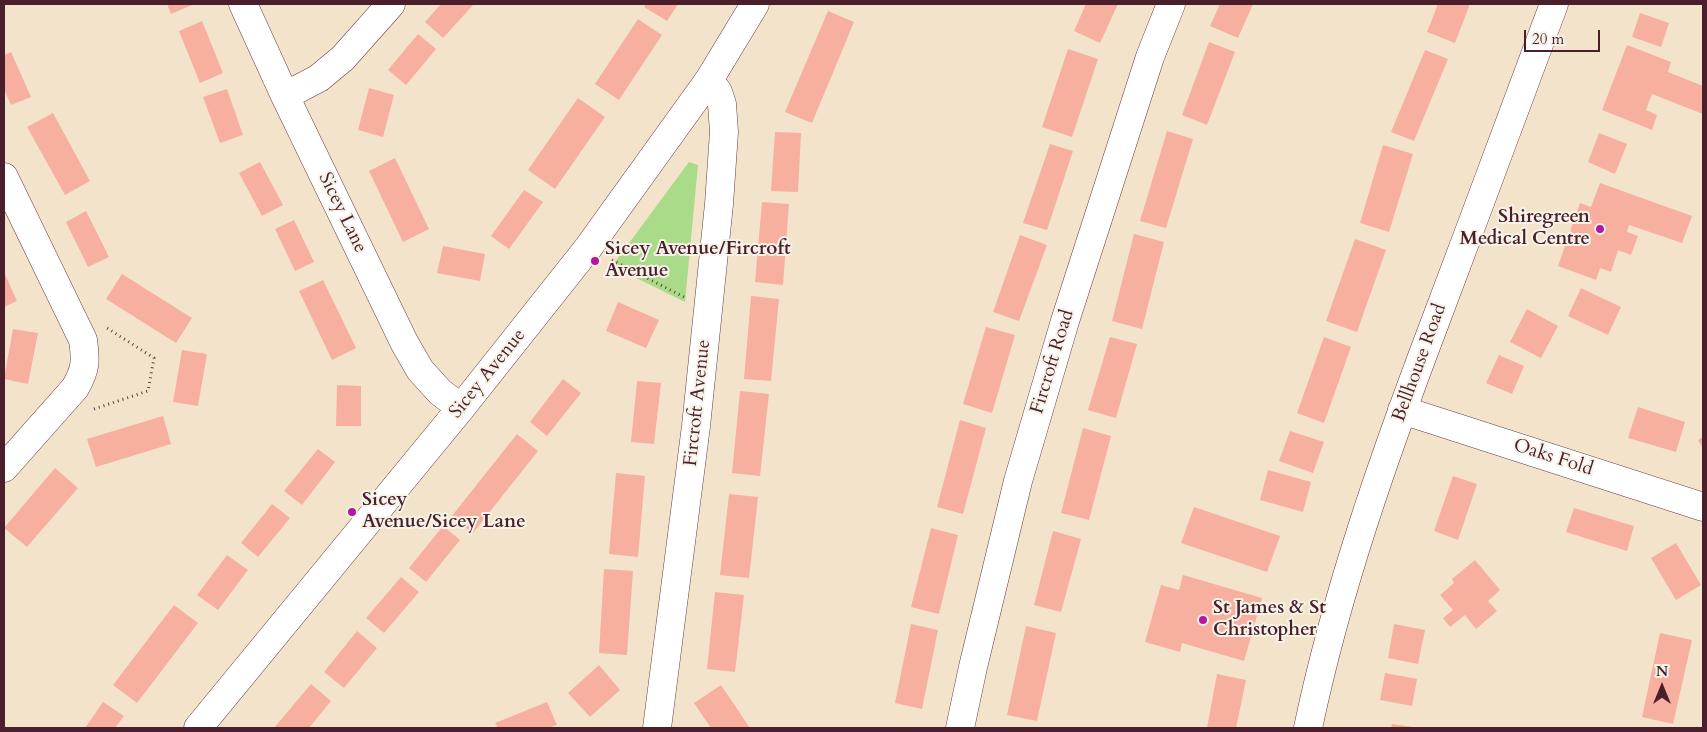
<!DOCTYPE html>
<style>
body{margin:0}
#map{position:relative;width:1707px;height:732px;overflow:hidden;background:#f4e3cb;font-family:Cardo,serif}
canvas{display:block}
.frame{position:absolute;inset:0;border:5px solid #4a1f2b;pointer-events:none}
.north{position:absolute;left:1637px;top:662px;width:50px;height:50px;-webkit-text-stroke:4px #f7f3e8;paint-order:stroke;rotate:0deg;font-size:14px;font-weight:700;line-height:20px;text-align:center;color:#4a1f2b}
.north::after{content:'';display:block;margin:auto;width:18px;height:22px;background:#4a1f2b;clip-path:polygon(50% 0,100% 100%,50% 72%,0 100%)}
.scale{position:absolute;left:1524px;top:30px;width:76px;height:22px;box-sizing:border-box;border:2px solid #4a1f2b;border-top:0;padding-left:6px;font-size:15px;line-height:18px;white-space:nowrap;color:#4a1f2b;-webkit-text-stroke:4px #f7f3e8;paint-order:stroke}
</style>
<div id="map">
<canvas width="1707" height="732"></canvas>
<div class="frame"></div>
<div class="north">N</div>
<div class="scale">20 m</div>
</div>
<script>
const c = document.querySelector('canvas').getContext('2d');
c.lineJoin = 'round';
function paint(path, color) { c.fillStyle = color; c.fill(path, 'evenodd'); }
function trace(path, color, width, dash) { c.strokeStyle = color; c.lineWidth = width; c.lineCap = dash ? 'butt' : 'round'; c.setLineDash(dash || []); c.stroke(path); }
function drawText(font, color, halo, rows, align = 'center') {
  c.font = font + ' Cardo,serif'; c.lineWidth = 4; c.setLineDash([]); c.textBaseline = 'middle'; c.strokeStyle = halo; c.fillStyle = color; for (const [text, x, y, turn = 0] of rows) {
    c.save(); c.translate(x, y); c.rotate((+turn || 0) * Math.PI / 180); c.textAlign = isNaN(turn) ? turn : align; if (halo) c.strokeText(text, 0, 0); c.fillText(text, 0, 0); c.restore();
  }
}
const green = new Path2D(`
 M689 162 698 165 685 302 612 266Z`);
const building = new Path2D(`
 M167 4H191L192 5 171 14Z
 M441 4H474L443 38 425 22Z
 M646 4H678L667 21 644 7Z
 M1086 4H1118L1100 43 1074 31Z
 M1220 4H1253L1238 38 1210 26Z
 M1438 4H1470L1455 43 1427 32Z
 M828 11 854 22 812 123 785 112Z
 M1640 13 1669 23 1661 47 1632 37Z
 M638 19 662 35 619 100 595 84Z
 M202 21 223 73 200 83 179 31Z
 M418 34 436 49 406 85 388 70Z
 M1209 42 1235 52 1207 125 1182 115Z
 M1627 45 1671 62 1668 72 1703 86V114L1652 94 1646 110 1657 115 1652 130 1602 110Z
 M1068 49 1098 59 1072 137 1042 127Z
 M1425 50 1448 59 1414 141 1391 132Z
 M11 52 31 97 11 105 4 89V55Z
 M369 88 394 95 383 137 358 130Z
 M227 89 243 135 220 143 203 97Z
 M578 98 605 117 555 189 528 170Z
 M53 113 90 181 65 195 27 127Z
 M1167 131 1193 139 1166 228 1140 221Z
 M775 132 801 133 798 192 771 191Z
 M1599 133 1627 144 1615 174 1588 162Z
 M1050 144 1073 151 1047 230 1023 223Z
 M1383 145 1413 154 1389 232 1360 223Z
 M395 158 429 229 403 242 369 171Z
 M260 162 283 205 262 216 239 173Z
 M1600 183 1692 216 1682 243 1629 225 1627 232 1638 236 1631 255 1618 250 1611 272 1600 268 1596 280 1558 266 1580 203 1591 207Z
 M524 190 543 202 509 249 491 236Z
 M762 202 789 204 783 285 755 282Z
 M86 211 109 257 88 267 66 222Z
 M294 220 314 262 295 271 275 229Z
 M1134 234 1164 242 1142 329 1112 321Z
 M1020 235 1047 245 1019 321 993 312Z
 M1355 239 1386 250 1357 332 1326 321Z
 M443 246 485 254 480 281 437 273Z
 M4 272 17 301 4 307Z
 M122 274 192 318 176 343 106 299Z
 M323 280 356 348 332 360 299 291Z
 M1581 288 1621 307 1608 335 1568 316Z
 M751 296 779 299 771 381 744 379Z
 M618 302 659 320 646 348 606 331Z
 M1527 309 1558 326 1541 358 1510 342Z
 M986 327 1015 335 992 413 963 404Z
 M13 329 38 333 28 384 4 379Z
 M1110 337 1137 344 1116 418 1088 410Z
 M1324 337 1351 347 1324 423 1297 413Z
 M182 350 207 354 198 406 173 402Z
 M1499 355 1524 366 1512 394 1486 383Z
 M563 379 581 393 547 436 530 422Z
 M637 381 661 383 654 444 631 442Z
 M337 385 361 386V426H336Z
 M740 391 769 394 760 476 732 473Z
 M1638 407 1685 422 1676 452 1628 438Z
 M163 416 171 444 96 467 87 439Z
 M960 420 986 428 963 514 937 507Z
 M1083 428 1111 436 1089 520 1061 513Z
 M1290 431 1324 442 1313 473 1279 461Z
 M517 434 538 451 473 533 451 517Z
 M1703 437V448L1698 440Z
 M318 449 335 462 302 505 284 491Z
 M55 468 78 488 27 547 4 528Z
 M1268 470 1311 482 1303 512 1260 500Z
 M616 473 645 476 638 557 609 554Z
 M1453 476 1477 484 1458 540 1434 531Z
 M729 494 758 497 749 578 720 575Z
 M272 504 290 518 258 557 241 543Z
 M1194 507 1280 536 1267 572 1181 543Z
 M1574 508 1634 526 1627 551 1566 532Z
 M443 526 460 540 426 582 409 568Z
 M931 528 958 535 939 614 911 607Z
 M1053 531 1081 539 1061 612 1034 605Z
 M1676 543 1701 585 1676 600 1651 558Z
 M227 555 248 570 218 610 197 595Z
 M1475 560 1500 590 1488 601 1497 611 1476 629 1465 615 1450 627 1443 618 1453 610 1440 595 1454 583 1452 579Z
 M604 569 633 571 627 655 599 653Z
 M1183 575 1262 598 1244 661 1182 643 1180 652 1145 642 1161 585 1179 590Z
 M401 577 419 592 384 633 366 618Z
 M715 592 744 595 735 672 707 669Z
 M174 605 198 623 137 703 113 685Z
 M911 624 938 630 922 709 895 703Z
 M1394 624 1425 630 1418 664 1388 658Z
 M1026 626 1056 633 1037 721 1007 715Z
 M357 631 377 648 344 688 324 672Z
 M1660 633 1692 640 1673 724 1642 717Z
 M599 665 620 690 590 717 568 693Z
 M1385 673 1417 679 1412 706 1380 700Z
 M1217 674 1246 680 1236 728H1207Z
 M311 684 331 701 309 728H274Z
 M721 685 750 728H711L694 703Z
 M103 702 124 716 115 728H85Z
 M547 702 557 725 548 728H498L495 723Z
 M1392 724 1413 727V728H1391Z`);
const path = new Path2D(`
 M612 260 684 297
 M94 409 148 391 154 358 107 328`);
const street = new Path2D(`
 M243 4 285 96 404 342 420 370 440 392 461 408
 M285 96 319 78 343 58 391 4
 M4 177 83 340C86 361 86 369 75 388L4 468
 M1402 410 1703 507
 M657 728 696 426 719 204 724 132 722 104 718 92 709 80
 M960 728 973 667 1018 481 1065 321 1150 57 1171 4`);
const secondary = new Path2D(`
 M198 728 461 408 588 248 709 80 755 4
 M1308 728C1337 590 1384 457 1434 325 1474 218 1515 111 1554 4`);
const markers = [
 [1600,229,5,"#b5179e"],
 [595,261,5,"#b5179e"],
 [352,512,5,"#b5179e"],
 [1203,620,5,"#b5179e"]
];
const streetNames = [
 ["Sicey Lane",342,213,64],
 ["Fircroft Road",1053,362,-73],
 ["Bellhouse Road",1420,363,-70],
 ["Sicey Avenue",488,374,-51],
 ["Fircroft Avenue",698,403,-84],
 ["Oaks Fold",1553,458,18]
];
const poiNames = [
 ["Shiregreen",1590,218,"right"],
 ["Medical Centre",1590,240,"right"],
 ["Sicey Avenue/Fircroft",605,250],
 ["Avenue",605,272],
 ["Sicey",362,501],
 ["Avenue/Sicey Lane",362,523],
 ["St James & St",1213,609],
 ["Christopher",1213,631]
];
paint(green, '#aadb89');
paint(building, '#f7b09f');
trace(street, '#643c43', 29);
trace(secondary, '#643c43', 29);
trace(path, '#643c43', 3, [1, 4]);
trace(street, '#fff', 28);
trace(secondary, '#fff', 28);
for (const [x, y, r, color] of markers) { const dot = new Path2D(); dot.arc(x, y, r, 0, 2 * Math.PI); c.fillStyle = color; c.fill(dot); trace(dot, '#f7f3e8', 2); }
drawText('19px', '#4a1f2b', '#f7f3e8', streetNames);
drawText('bold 19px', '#4a1f2b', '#f7f3e8', poiNames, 'left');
</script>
